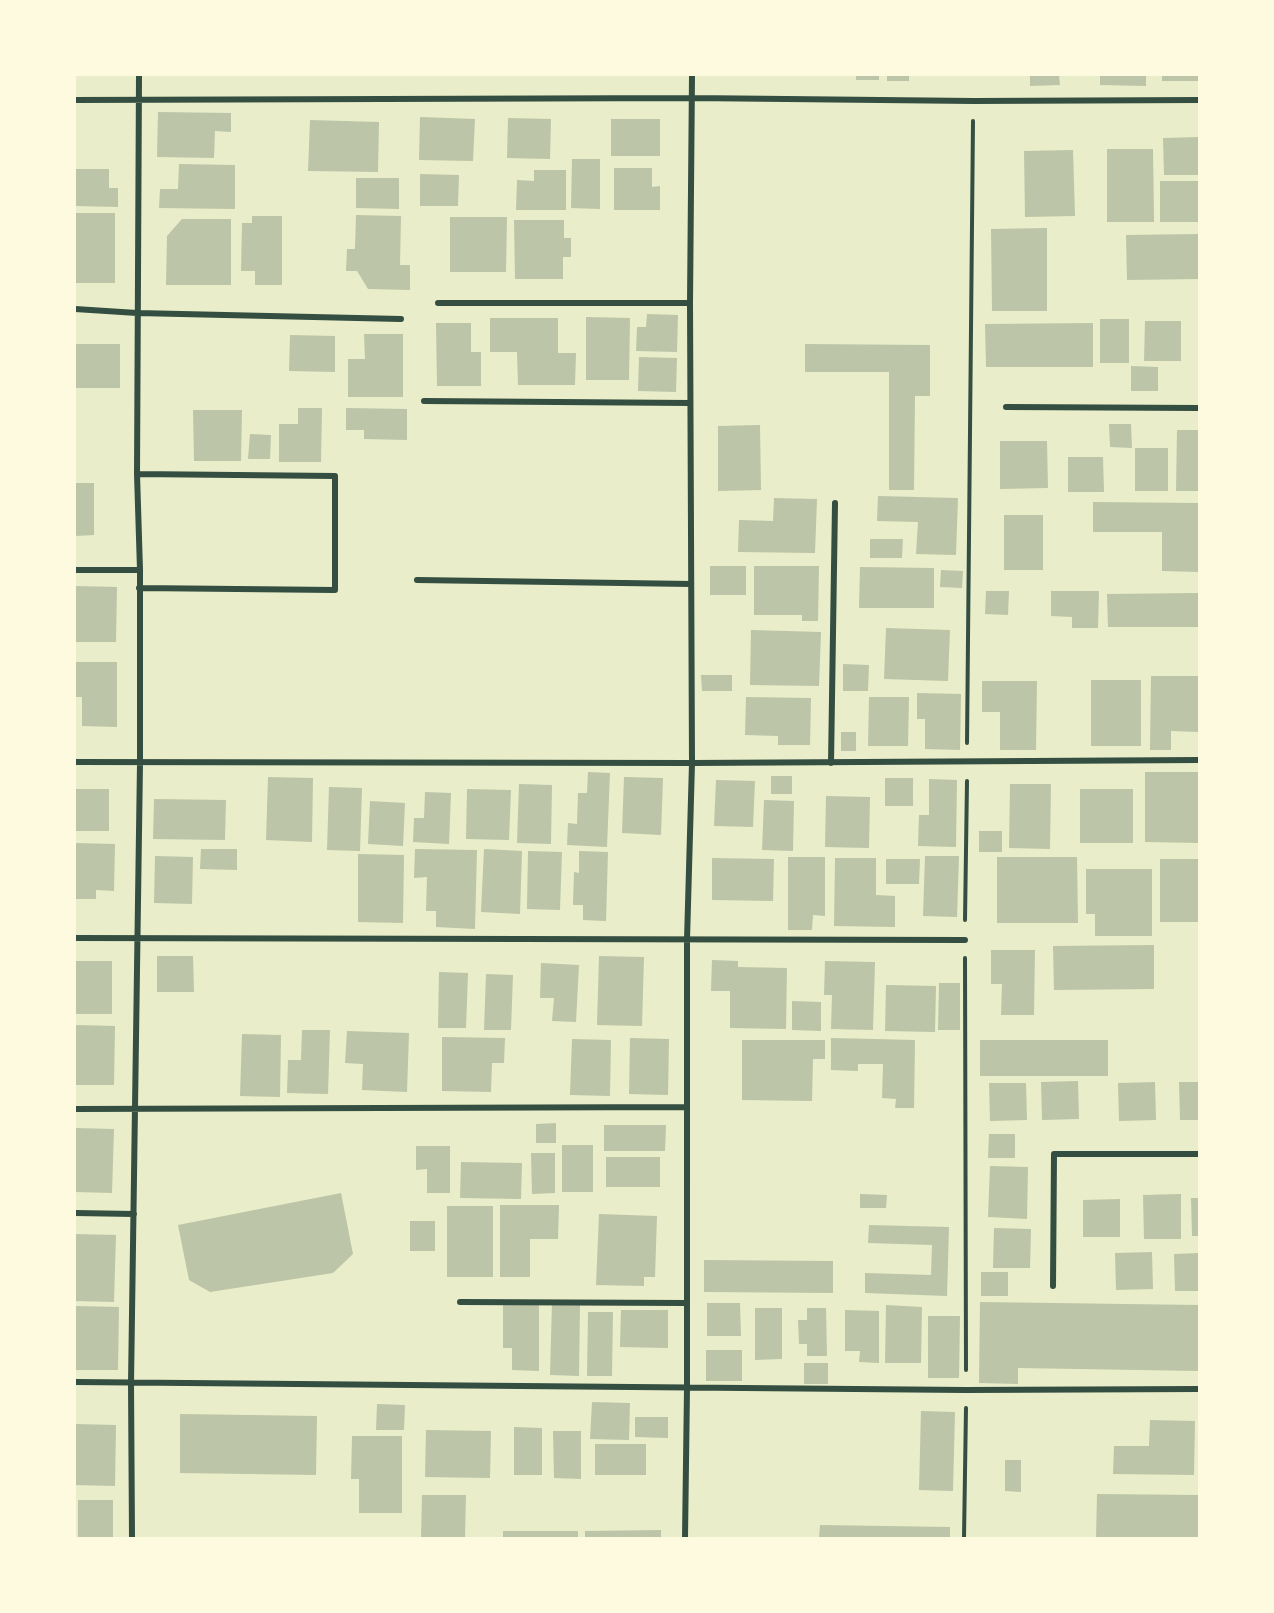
<!DOCTYPE html>
<style>
body{margin:0}
#map{position:relative;width:1274px;height:1613px;overflow:hidden;background:#e9edc9;font-family:Figtree,sans-serif}
canvas{display:block}
.frame{position:absolute;inset:0;border:76px solid #fefae0;pointer-events:none}
</style>
<div id="map">
<canvas width="1274" height="1613"></canvas>
<div class="frame"></div>
</div>
<script>
const c = document.querySelector('canvas').getContext('2d');
c.lineJoin = 'round';
function paint(path, color) { c.fillStyle = color; c.fill(path, 'evenodd'); }
function trace(path, color, width, dash) { c.strokeStyle = color; c.lineWidth = width; c.lineCap = dash ? 'butt' : 'round'; c.setLineDash(dash || []); c.stroke(path); }
const building = new Path2D(`
 M856 75H879V80H856Z
 M887 75H909V81H887Z
 M1030 75H1059L1060 85 1030 86Z
 M1100 75H1146V86L1100 85Z
 M1162 75H1199V81H1162Z
 M158 112 231 113V132L215 131 214 158 157 157Z
 M420 117 475 119 473 161 419 160Z
 M508 118 551 119 550 159 507 158Z
 M611 119H660V156H611Z
 M310 120 379 122 378 172 308 171Z
 M1199 137V175H1164L1163 138Z
 M1107 149H1153L1154 222H1107Z
 M1073 150 1075 216 1025 217 1024 151Z
 M572 159H600V209L571 208Z
 M179 164 235 165V209L159 208 160 189H178Z
 M614 168H652V187L660 186V210H614Z
 M75 169H109V188H118V207L75 206Z
 M534 170H566V210H516L517 180 534 181Z
 M420 174 459 175 458 206H420Z
 M356 178H399V209L356 208Z
 M1160 181H1199V222H1160Z
 M75 213H115V283H75Z
 M356 215 401 216 400 265H410V290L368 289 357 271H346L347 249H355Z
 M252 216H282V285H255V271H241L242 223H252Z
 M450 217H507L506 272H450Z
 M182 219H231V285H166L167 236Z
 M514 220H564V238H571V257H563V279H515Z
 M1047 228V311H992L991 229Z
 M1199 234V279L1127 280 1126 235Z
 M647 314 678 315 677 352 636 351 637 327H646Z
 M586 317 630 318 629 380H586Z
 M490 318H558V353H576L575 385H518L517 352H490Z
 M1100 319H1129V363H1100Z
 M1145 321H1181V361H1144Z
 M436 323H471V352H481V386H437Z
 M1093 323V367H986L985 324Z
 M364 334H403V397H348V359H365Z
 M290 335 335 336V372L289 371Z
 M75 344H120V388H75Z
 M805 344 930 345V396H915L914 490H889V372H805Z
 M639 357 677 358 676 392 638 391Z
 M1131 366 1158 367V391H1131Z
 M298 408H322L321 462H279V424H298Z
 M346 408 407 409V440L364 439V430H346Z
 M193 410H242L241 461H194Z
 M1109 424H1131L1132 448 1110 447Z
 M760 425 761 490 718 491V426Z
 M1177 430H1199V491H1176Z
 M250 434 271 435 270 459H248Z
 M1000 441H1047L1048 488 1000 489Z
 M1135 448H1168V491H1135Z
 M1068 457H1103L1104 492H1068Z
 M75 483H94V535L75 536Z
 M878 496 958 498 956 555 916 554 918 522 877 521Z
 M774 498 817 499 815 553 738 552 739 520 773 521Z
 M1093 502 1199 503V572L1162 571V532H1093Z
 M1004 515H1043V570H1004Z
 M870 539H903L902 558H870Z
 M710 566H746V595H710Z
 M754 566H819L818 621H802V615H754Z
 M860 567 934 568V608H859Z
 M941 570 963 571 962 588 940 587Z
 M75 586 117 587 116 642H75Z
 M986 591H1009L1008 615 985 614Z
 M1051 591H1099L1098 628H1072V617L1051 616Z
 M1199 593V627H1108L1107 594Z
 M886 628 950 630 948 681 884 679Z
 M751 630 821 632 819 686 750 685Z
 M75 662H117V727L82 726V697H75Z
 M843 664 869 665 868 691H843Z
 M701 675H732V691H702Z
 M1151 676H1199V732L1171 731V750H1150Z
 M1091 680H1141V746H1091Z
 M982 681H1037L1036 750H1000V712H982Z
 M917 693 961 694 960 750 925 749V719H917Z
 M746 697 811 698 810 745H778V736L745 735Z
 M869 697H909L908 746H868Z
 M841 732H856V751H841Z
 M588 772 610 773 607 847 567 845 568 823 577 824 578 793H587Z
 M1145 772H1199V843L1145 842Z
 M771 776H792V794H771Z
 M268 777 313 778 312 842 266 840Z
 M624 777 663 778 661 835 622 833Z
 M885 778H913V806H885Z
 M929 779 957 780 956 847 918 846 919 815H929Z
 M716 780 755 781 753 827 714 826Z
 M519 784 552 785 551 844 517 843Z
 M1010 784H1051L1050 849 1009 848Z
 M329 787 362 788 360 851 327 850Z
 M75 789H109V831H75Z
 M467 789 511 790 509 840 466 839Z
 M1080 789H1133V843H1080Z
 M425 792 451 793 449 844 413 842 414 818H424Z
 M826 796 870 797 869 848 825 847Z
 M154 799 226 800 225 840 153 839Z
 M764 800 794 801 793 851 762 850Z
 M370 801 405 803 403 846 368 844Z
 M979 831H1002V852H979Z
 M75 843 115 844 114 891 96 890V899H75Z
 M201 849H237V870L200 869Z
 M415 849 477 850 475 929 436 927V911H426L427 877 414 878Z
 M484 849 522 851 520 914 481 912Z
 M528 851 562 852 560 910 527 909Z
 M579 851 608 852 606 921 583 920V905H573L574 872 579 873Z
 M358 854 404 855 403 923 358 922Z
 M155 856 193 857 192 904 154 903Z
 M925 856H959L957 917 923 916Z
 M788 857H825V916L813 915 812 930H788Z
 M997 857H1077L1078 923H997Z
 M712 858 774 859 773 901 712 900Z
 M835 858H876V895L895 896V927L834 926Z
 M886 859H920L919 884H886Z
 M1160 859H1199V922H1160Z
 M1086 869H1152V936H1095V914H1086Z
 M1154 945V989L1054 990 1053 946Z
 M991 950H1035L1034 1015H1001L1002 984H991Z
 M157 956H193L194 992H157Z
 M599 956 644 957 642 1026 597 1025Z
 M712 960 738 961V967L787 968 786 1029 730 1028V991H711Z
 M75 961H112V1014H75Z
 M825 961 875 962 873 1030 831 1029 832 995H824Z
 M541 963 579 965 576 1022 552 1021 554 998H540Z
 M439 972 468 973 466 1028H438Z
 M486 974 513 975 511 1030H484Z
 M939 983H960V1030H938Z
 M886 985 936 986 935 1032 885 1031Z
 M792 1001 821 1002V1031L792 1030Z
 M75 1025 115 1026 114 1085H75Z
 M302 1030H330L328 1094 287 1093 288 1060H301Z
 M347 1031 409 1033 407 1092 362 1090 363 1064 345 1063Z
 M242 1034 281 1035 280 1097 240 1096Z
 M442 1037 505 1038 504 1063H492L491 1092 442 1091Z
 M630 1038 669 1039 668 1095 629 1094Z
 M831 1038 915 1040 914 1108H895L896 1099 882 1098 883 1064H858V1071L831 1070Z
 M572 1039 611 1040 610 1096 570 1095Z
 M742 1040H825V1059H813L812 1101 742 1100Z
 M980 1040H1108V1076H980Z
 M1078 1081 1079 1119 1042 1120 1041 1082Z
 M1155 1082 1156 1120 1119 1121 1118 1083Z
 M1179 1082H1199V1120H1180Z
 M989 1083H1026L1027 1120 990 1121Z
 M556 1123V1143H536V1124Z
 M604 1125H666L665 1151H604Z
 M75 1128 114 1129 112 1193 75 1192Z
 M989 1134H1015V1158H988Z
 M562 1145H593V1192H562Z
 M416 1146H450V1193H427V1169L416 1170Z
 M531 1153H555V1193L532 1194Z
 M606 1157H660V1187H606Z
 M461 1162 522 1163 521 1199 460 1198Z
 M990 1166 1028 1167 1027 1219 988 1217Z
 M341 1193 353 1254 333 1273 210 1292 189 1280 178 1225Z
 M860 1194 887 1195 886 1208H860Z
 M1181 1194V1239H1144L1143 1195Z
 M1191 1198H1199V1236H1192Z
 M1120 1199V1237H1083V1200Z
 M500 1205H559L558 1239H530V1277H500Z
 M447 1206H493V1277H447Z
 M599 1214 657 1216 655 1277H644V1286L596 1285Z
 M410 1221H435V1251H410Z
 M869 1225 949 1227 947 1296 865 1293V1273L931 1275 932 1245 868 1243Z
 M994 1228 1031 1229 1030 1268H993Z
 M75 1234 116 1235 114 1302 75 1301Z
 M1152 1252 1153 1289 1116 1290 1115 1253Z
 M1199 1253V1291H1175L1174 1254Z
 M704 1260 833 1261V1293L704 1292Z
 M981 1272H1008V1296H981Z
 M980 1302 1199 1305V1371L1018 1368V1384L979 1383Z
 M552 1303H580L579 1376 550 1375Z
 M707 1303H740L741 1336H707Z
 M503 1305H539V1371L512 1370V1348H503Z
 M886 1305 922 1307 921 1363H885Z
 M75 1306 119 1307 118 1370H75Z
 M755 1308H782V1359L755 1360Z
 M807 1308H826L827 1356H807V1344H799L798 1320H807Z
 M621 1310H668V1348L620 1347Z
 M845 1310 879 1311V1363L859 1362 860 1351H845Z
 M588 1312H613L612 1376H587Z
 M928 1316H960L959 1378H928Z
 M706 1350H742V1381H706Z
 M804 1363H828V1384H804Z
 M592 1402 630 1403 629 1440 590 1439Z
 M377 1404 405 1405 404 1430H376Z
 M921 1411 955 1412 953 1491 919 1490Z
 M180 1414 317 1416 316 1475 180 1473Z
 M635 1417H668V1438L635 1437Z
 M1150 1420 1195 1421 1194 1475 1113 1474 1114 1446H1149Z
 M75 1424 116 1425 115 1486 75 1485Z
 M514 1427 542 1428V1475H514Z
 M426 1430 491 1431 490 1478 425 1477Z
 M553 1431H581V1479L554 1478Z
 M352 1436H402V1513H359V1479H351Z
 M595 1444H646V1475H595Z
 M1005 1460H1021V1492L1005 1491Z
 M1097 1494 1199 1495V1538H1096Z
 M422 1495H466L465 1538H421Z
 M78 1500H113V1538H78Z
 M820 1525 950 1527V1538H819Z
 M661 1530V1538H585V1531Z
 M503 1531H578V1538H503Z`);
const path = new Path2D(`
 M967 743 973 121
 M965 920 967 781
 M965 958 966 1370
 M964 1538 966 1408`);
const minor = new Path2D(`
 M75 100 692 98 974 101 1199 100
 M438 303H690
 M75 309 137 313 401 319
 M424 401 690 403
 M1006 407 1199 408
 M137 474 335 476V590L139 588
 M75 570H140
 M417 580 691 584
 M75 762 692 763 1199 760
 M831 763 835 503
 M75 938 965 940
 M75 1109 687 1107
 M75 1213 134 1214
 M1053 1286 1054 1154H1199
 M460 1302 686 1303
 M75 1382 966 1390 1199 1389
 M132 1538 131 1383 140 763V570L137 474 139 75
 M685 1538 687 1388V940L692 763 690 303 692 75`);
paint(building, '#bcc5a7');
trace(path, '#344e41', 4);
trace(minor, '#344e41', 6);
</script>
